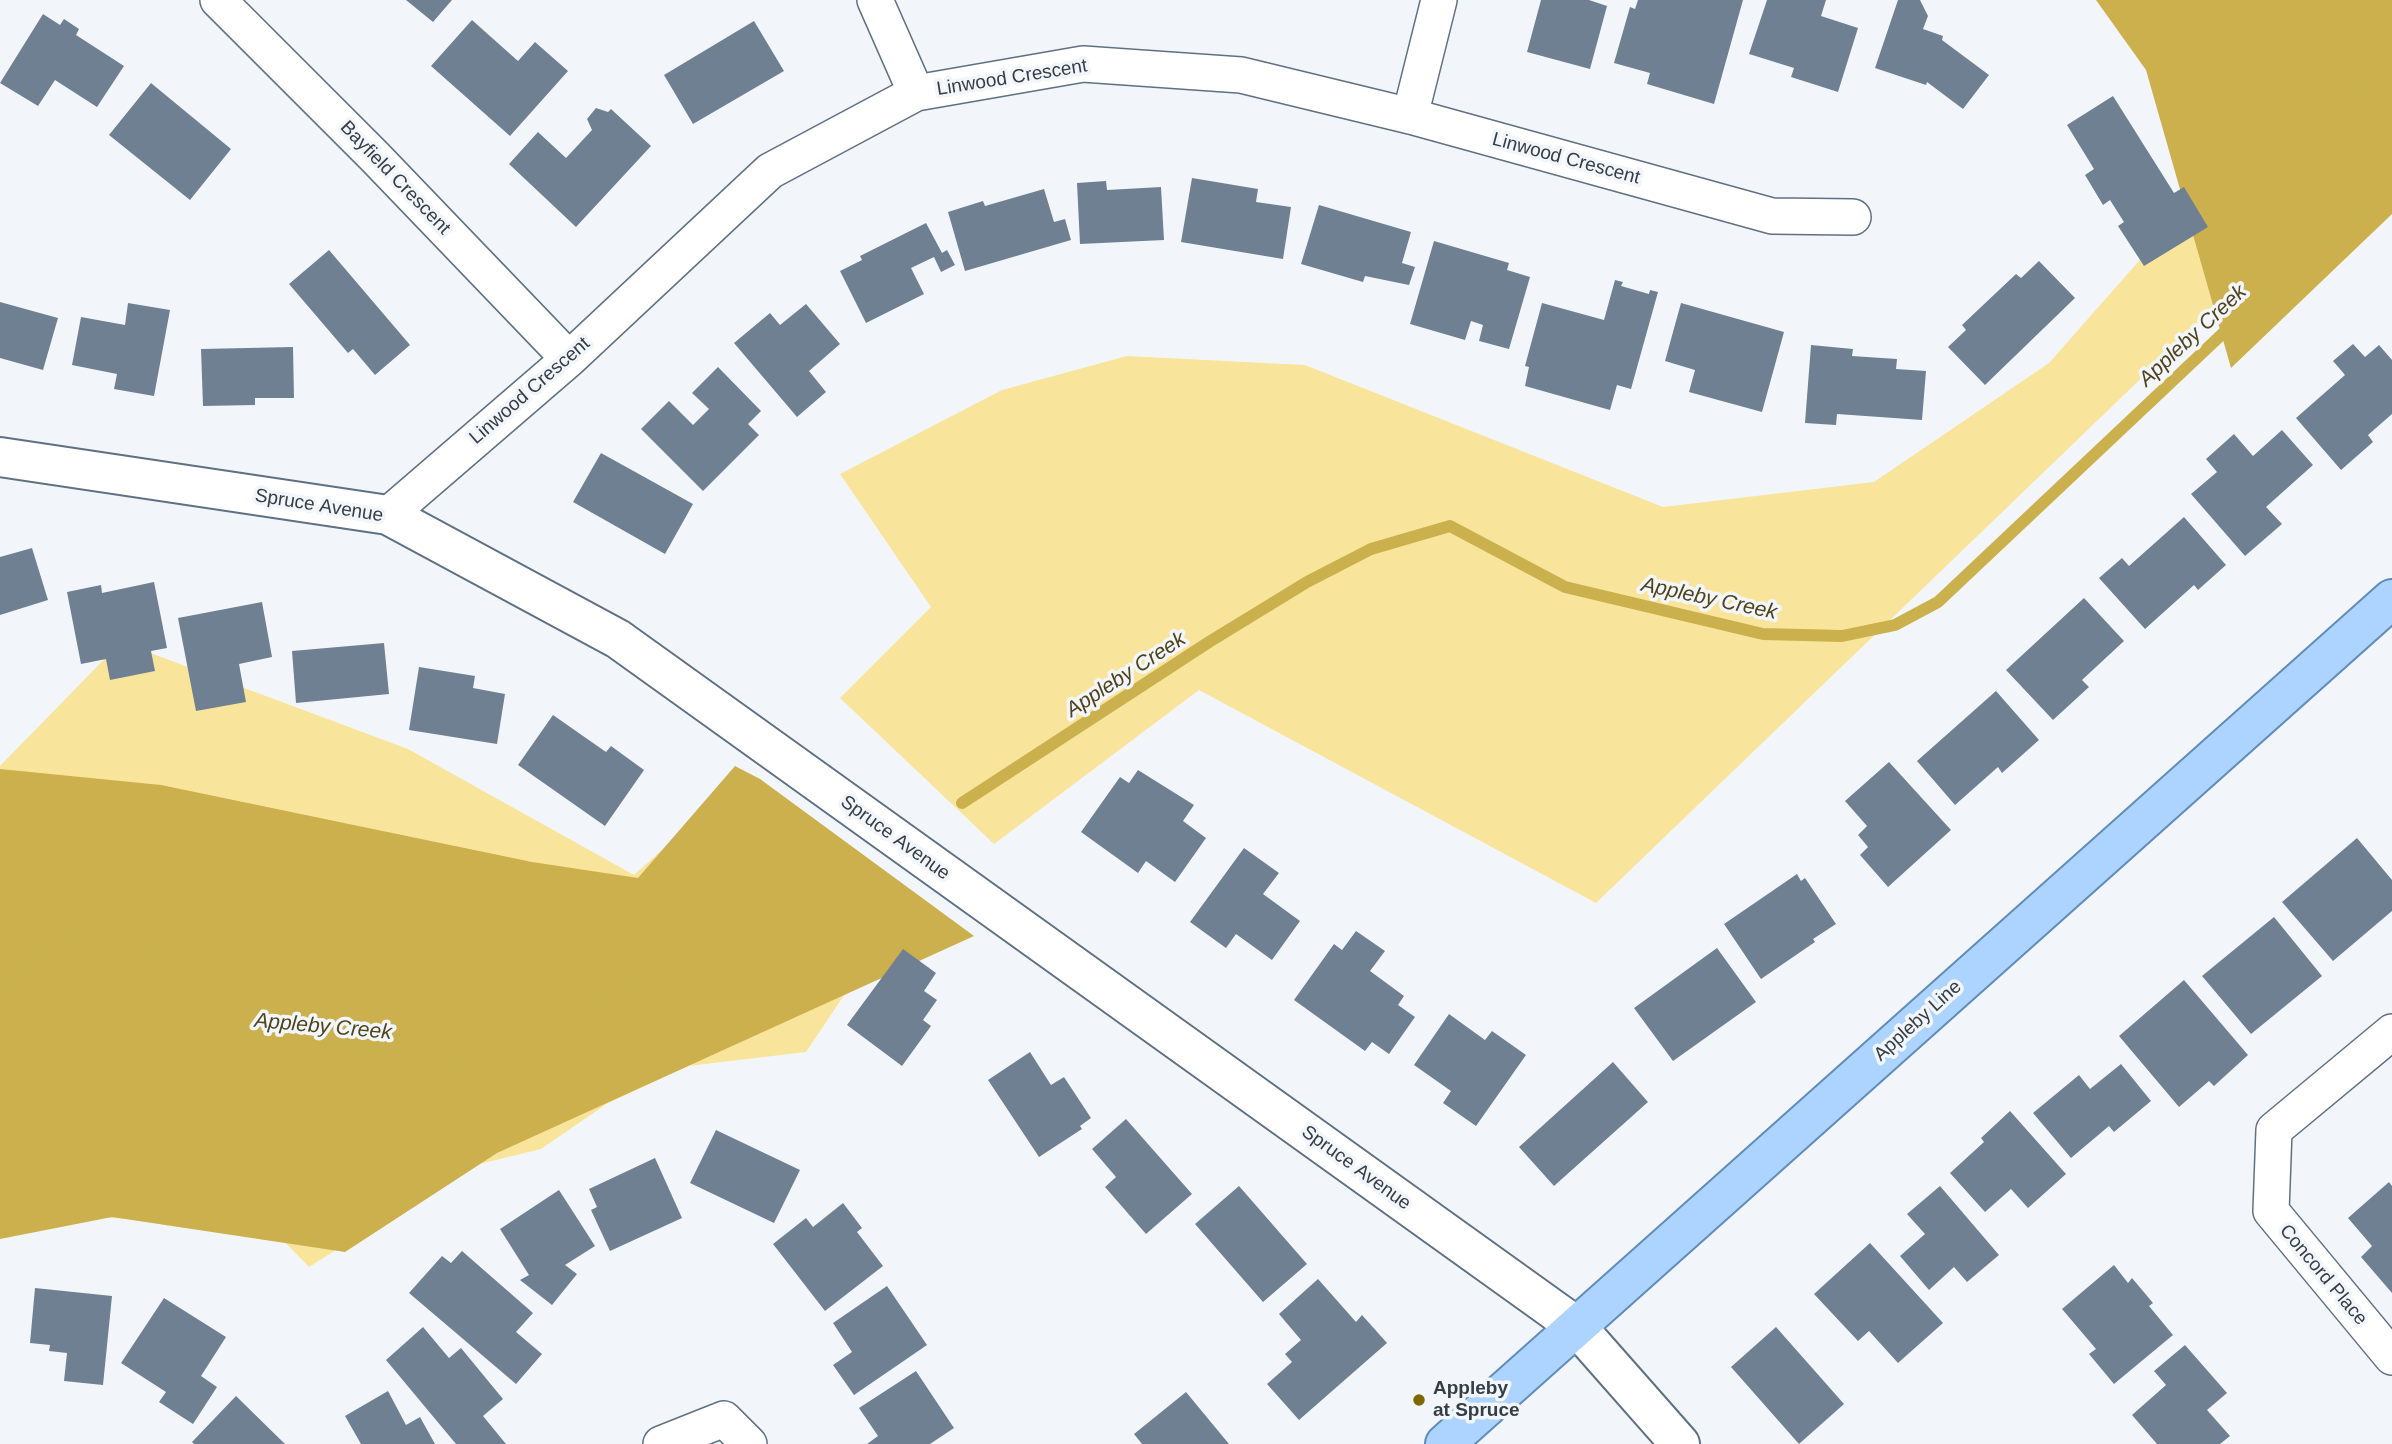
<!DOCTYPE html>
<style>
body{margin:0}
canvas{display:block;background:#f2f6fa}
</style>
<canvas width="2392" height="1444"></canvas>
<script>
const c = document.querySelector('canvas').getContext('2d');
c.lineJoin = 'round';
function paint(path, color) { c.fillStyle = color; c.fill(path, 'evenodd'); }
function trace(path, color, width, dash) { c.strokeStyle = color; c.lineWidth = width; c.lineCap = dash ? 'butt' : 'round'; c.setLineDash(dash || []); c.stroke(path); }
function drawText(font, color, halo, rows, align = 'center') {
  c.font = font + ' Arial,sans-serif'; c.lineWidth = 7; c.setLineDash([]); c.textBaseline = 'middle'; c.strokeStyle = halo; c.fillStyle = color; for (const [text, x, y, turn = 0] of rows) {
    c.save(); c.translate(x, y); c.rotate((+turn || 0) * Math.PI / 180); c.textAlign = isNaN(turn) ? turn : align; if (halo) c.strokeText(text, 0, 0); c.fillText(text, 0, 0); c.restore();
  }
}
const green = new Path2D(`
 M2392 0V137L1596 903 1199 690 994 844 840 698 931 607 840 474 1002 390 1127 356 1305 365 1663 507 1874 482 2049 363 2258 126Z
 M121 642 408 749 634 875 725 793 906 903 806 1052 688 1066 608 1103 541 1149 467 1167 309 1267 271 1228 0 1211V766Z`);
const forest = new Path2D(`
 M2096 0H2392V214L2231 368 2146 70Z
 M735 766 760 779 974 936 497 1153 345 1252 112 1217 0 1239V769L161 785 532 862 638 878Z`);
const stream = new Path2D(`
 M962 803 1209 642 1307 582 1371 549 1450 526 1565 587 1763 634 1842 636 1895 625 1938 602 2236 321 2369 207V109L2312 0
 M0 990 55 938 116 929 182 973 244 1042 381 1048 490 1071C606 990 736 929 861 864`);
const building = new Path2D(`
 M406 0H452L433 22Z
 M1541 0H1589L1607 6 1590 69 1527 52Z
 M1638 0H1743L1714 104 1647 84 1650 73 1614 63 1630 7 1635 9Z
 M1767 0H1826L1821 16 1858 28 1838 92 1791 77 1794 68 1749 54Z
 M1898 0H1920L1928 16 1923 29 1943 36 1942 40 1989 75 1963 109 1927 82 1926 85 1875 68Z
 M43 14 60 25 64 19 79 29 76 35 124 66 97 107 55 80 38 106 0 83Z
 M472 20 518 61 535 42 568 71 510 136 431 66Z
 M754 21 784 71 693 124 664 75Z
 M151 83 231 149 190 200 109 135Z
 M2113 96 2174 193 2184 187 2208 227 2144 266 2118 226 2124 222 2110 200 2103 205 2085 175 2094 169 2067 125Z
 M596 108 608 112 611 109 651 146 576 227 509 164 538 132 566 158 592 130 587 119Z
 M1192 178 1258 189 1256 202 1291 207 1283 259 1181 242Z
 M1106 181 1107 190 1161 187 1164 240 1080 244 1077 183Z
 M1044 189 1054 222 1065 219 1071 240 965 271 948 212 983 201 985 206Z
 M1319 205 1411 232 1402 263 1415 267 1409 285 1365 276 1363 282 1301 264Z
 M926 223 942 253 947 250 955 265 941 272 934 257 911 268 924 294 866 323 840 271 862 260 860 256Z
 M1434 241 1509 263 1507 270 1530 277 1509 349 1479 341 1483 325 1471 321 1465 340 1410 324Z
 M329 250 410 345 375 375 353 349 348 353 289 284Z
 M2039 261 2075 298 1985 385 1948 347 1966 330 1962 325 2016 274 2021 278Z
 M1615 280 1623 282 1621 286 1649 294 1650 290 1658 292 1631 389 1617 385 1610 410 1525 386 1529 367 1525 366 1542 303 1604 320Z
 M0 302 58 318 43 370 0 358Z
 M128 303 170 310 154 396 114 389 117 374 72 365 81 317 125 325Z
 M1681 303 1784 332 1762 412 1689 392 1695 370 1665 361Z
 M806 304 840 344 809 371 826 392 797 417 734 343 770 313 780 325Z
 M2353 344 2365 357 2379 345 2392 360V414L2368 435 2373 442 2341 470 2296 418 2345 375 2333 361Z
 M1811 345 1853 349 1852 356 1897 359 1896 369 1926 371 1922 420 1837 414 1836 425 1805 423Z
 M293 347 294 398H255V405L203 406 201 349Z
 M718 367 761 411 748 424 759 435 703 491 641 429 669 401 693 425 709 409 692 393Z
 M2282 430 2313 465 2266 507 2282 524 2245 556 2191 494 2217 472 2206 459 2234 434 2253 456Z
 M601 453 693 504 665 554 573 502Z
 M2184 517 2226 565 2198 590 2194 585 2145 629 2099 578 2122 558 2129 566Z
 M32 548 48 600 0 615V557Z
 M154 582 167 648 151 651 155 671 110 680 106 659 81 664 67 592 101 585 102 593Z
 M2084 598 2124 641 2082 680 2089 687 2053 720 2006 670Z
 M262 602 272 657 239 664 246 702 196 711 178 618Z
 M384 643 389 694 296 703 292 651Z
 M419 667 475 676 473 688 505 694 497 744 409 730Z
 M1996 691 2039 740 2002 773 1998 767 1955 805 1917 761Z
 M553 715 606 752 611 746 644 770 605 826 518 765Z
 M1889 762 1951 830 1888 887 1860 855 1868 847 1858 835 1867 826 1845 801Z
 M1138 770 1194 805 1183 821 1206 838 1175 882 1146 861 1138 873 1081 832 1120 777 1129 783Z
 M2357 838 2392 880V911L2333 961 2282 902Z
 M1244 848 1279 873 1263 894 1300 921 1272 960 1236 934 1226 948 1190 922Z
 M1797 874 1801 881 1805 878 1836 924 1813 939 1815 942 1761 979 1724 924Z
 M2274 917 2322 976 2251 1034 2202 976Z
 M1356 931 1385 951 1370 971 1404 996 1398 1005 1415 1017 1389 1054 1372 1042 1365 1051 1294 1000 1334 944 1342 950Z
 M1717 948 1756 1002 1673 1061 1634 1008Z
 M903 949 936 973 924 991 937 1000 923 1020 931 1026 902 1066 847 1025Z
 M2184 980 2248 1055 2214 1086 2209 1081 2179 1107 2119 1036Z
 M1449 1014 1485 1040 1492 1031 1526 1055 1476 1126 1443 1103 1451 1091 1414 1065Z
 M1030 1052 1051 1085 1064 1077 1091 1118 1080 1126 1082 1129 1039 1157 988 1080Z
 M1613 1062 1648 1102 1554 1186 1519 1147Z
 M2121 1064 2151 1101 2114 1132 2109 1126 2071 1158 2033 1113 2079 1075 2090 1089Z
 M2010 1111 2066 1174 2028 1208 2011 1189 1985 1212 1950 1173 1984 1142 1981 1138Z
 M1126 1119 1192 1194 1146 1234 1105 1187 1116 1177 1092 1149Z
 M716 1130 800 1170 774 1223 690 1183Z
 M655 1158 682 1218 610 1251 591 1210 597 1207 589 1189Z
 M2389 1182 2392 1186V1293L2361 1257 2372 1246 2348 1218Z
 M1239 1186 1307 1264 1263 1302 1195 1224Z
 M1940 1186 1999 1255 1967 1282 1954 1267 1929 1290 1900 1256 1925 1234 1907 1214Z
 M559 1190 595 1246 565 1265 577 1274 552 1305 520 1280 529 1275 500 1229Z
 M843 1203 862 1228 857 1232 883 1266 825 1311 773 1244 806 1218 813 1227Z
 M1870 1243 1943 1323 1898 1363 1869 1331 1858 1341 1814 1294Z
 M462 1251 533 1313 516 1332 542 1354 516 1384 409 1293 442 1256 451 1263Z
 M2114 1265 2128 1283 2132 1278 2153 1303 2149 1306 2173 1335 2114 1384 2089 1354 2096 1349 2062 1309Z
 M1318 1279 1356 1322 1362 1315 1387 1343 1299 1420 1267 1384 1292 1362 1285 1354 1301 1340 1279 1314Z
 M887 1286 927 1345 854 1395 833 1365 852 1352 833 1323Z
 M35 1288 112 1296 103 1385 64 1381 67 1353 49 1351 50 1345 30 1343Z
 M164 1298 226 1337 201 1376 217 1387 193 1424 159 1402 166 1392 121 1363Z
 M423 1327 449 1358 461 1348 503 1399 483 1416 506 1444H456L386 1360Z
 M1776 1327 1844 1404 1799 1444 1731 1367Z
 M2185 1345 2227 1393 2207 1410 2230 1436 2220 1444H2157L2132 1415 2166 1385 2154 1371Z
 M916 1371 954 1428 930 1444H867L878 1436 859 1408Z
 M388 1391 406 1425 420 1417 435 1444H361L345 1416Z
 M1186 1392 1229 1444H1142L1134 1434Z
 M236 1396 285 1444H194L192 1442Z`);
const minor = new Path2D(`
 M218 0 375 157 569 359
 M875 0 916 93
 M1410 116 1439 0
 M388 515 569 359 770 171 916 93 1083 64 1241 75 1410 116 1772 216 1853 217
 M2392 1032 2274 1130 2271 1211 2392 1357
 M661 1444 724 1419 749 1444`);
const tertiary = new Path2D(`
 M0 457 388 515 618 639 1576 1326 1680 1444`);
const primary = new Path2D(`
 M1445 1444 2392 599`);
const markers = [
 [1419,1400,7,"#7f6900"]
];
const streetNames = [
 ["Linwood Crescent",1012,78,-9],
 ["Linwood Crescent",1566,159,15],
 ["Bayfield Crescent",395,178,46],
 ["Linwood Crescent",530,391,-41],
 ["Spruce Avenue",319,506,9],
 ["Spruce Avenue",895,838,36],
 ["Appleby Line",1918,1021,-42],
 ["Spruce Avenue",1356,1168,36],
 ["Concord Place",2323,1275,50]
];
const poiNames = [
 ["Appleby",1433,1389],
 ["at Spruce",1433,1411]
];
const waterNames = [
 ["Appleby Creek",2193,336,-43],
 ["Appleby Creek",1709,599,12],
 ["Appleby Creek",1126,675,-33],
 ["Appleby Creek",323,1027,5]
];
paint(green, '#f9e49c');
paint(forest, '#cbb04d');
trace(stream, '#cbb14e', 12);
paint(building, '#6f8093');
trace(minor, '#607083', 38);
trace(tertiary, '#607083', 42);
trace(primary, '#608cbd', 42);
trace(minor, '#fff', 35);
trace(tertiary, '#fff', 38);
trace(primary, '#add4fe', 38);
for (const [x, y, r, color] of markers) { const dot = new Path2D(); dot.arc(x, y, r, 0, 2 * Math.PI); c.fillStyle = color; c.fill(dot); trace(dot, '#f2f6fa', 2.5); }
drawText('19px', '#353d45', '#f2f6fa', streetNames);
drawText('bold 19px', '#353d45', '#f2f6fa', poiNames, 'left');
drawText('italic 21px', '#4e431a', '#f2f6fa', waterNames);
</script>
